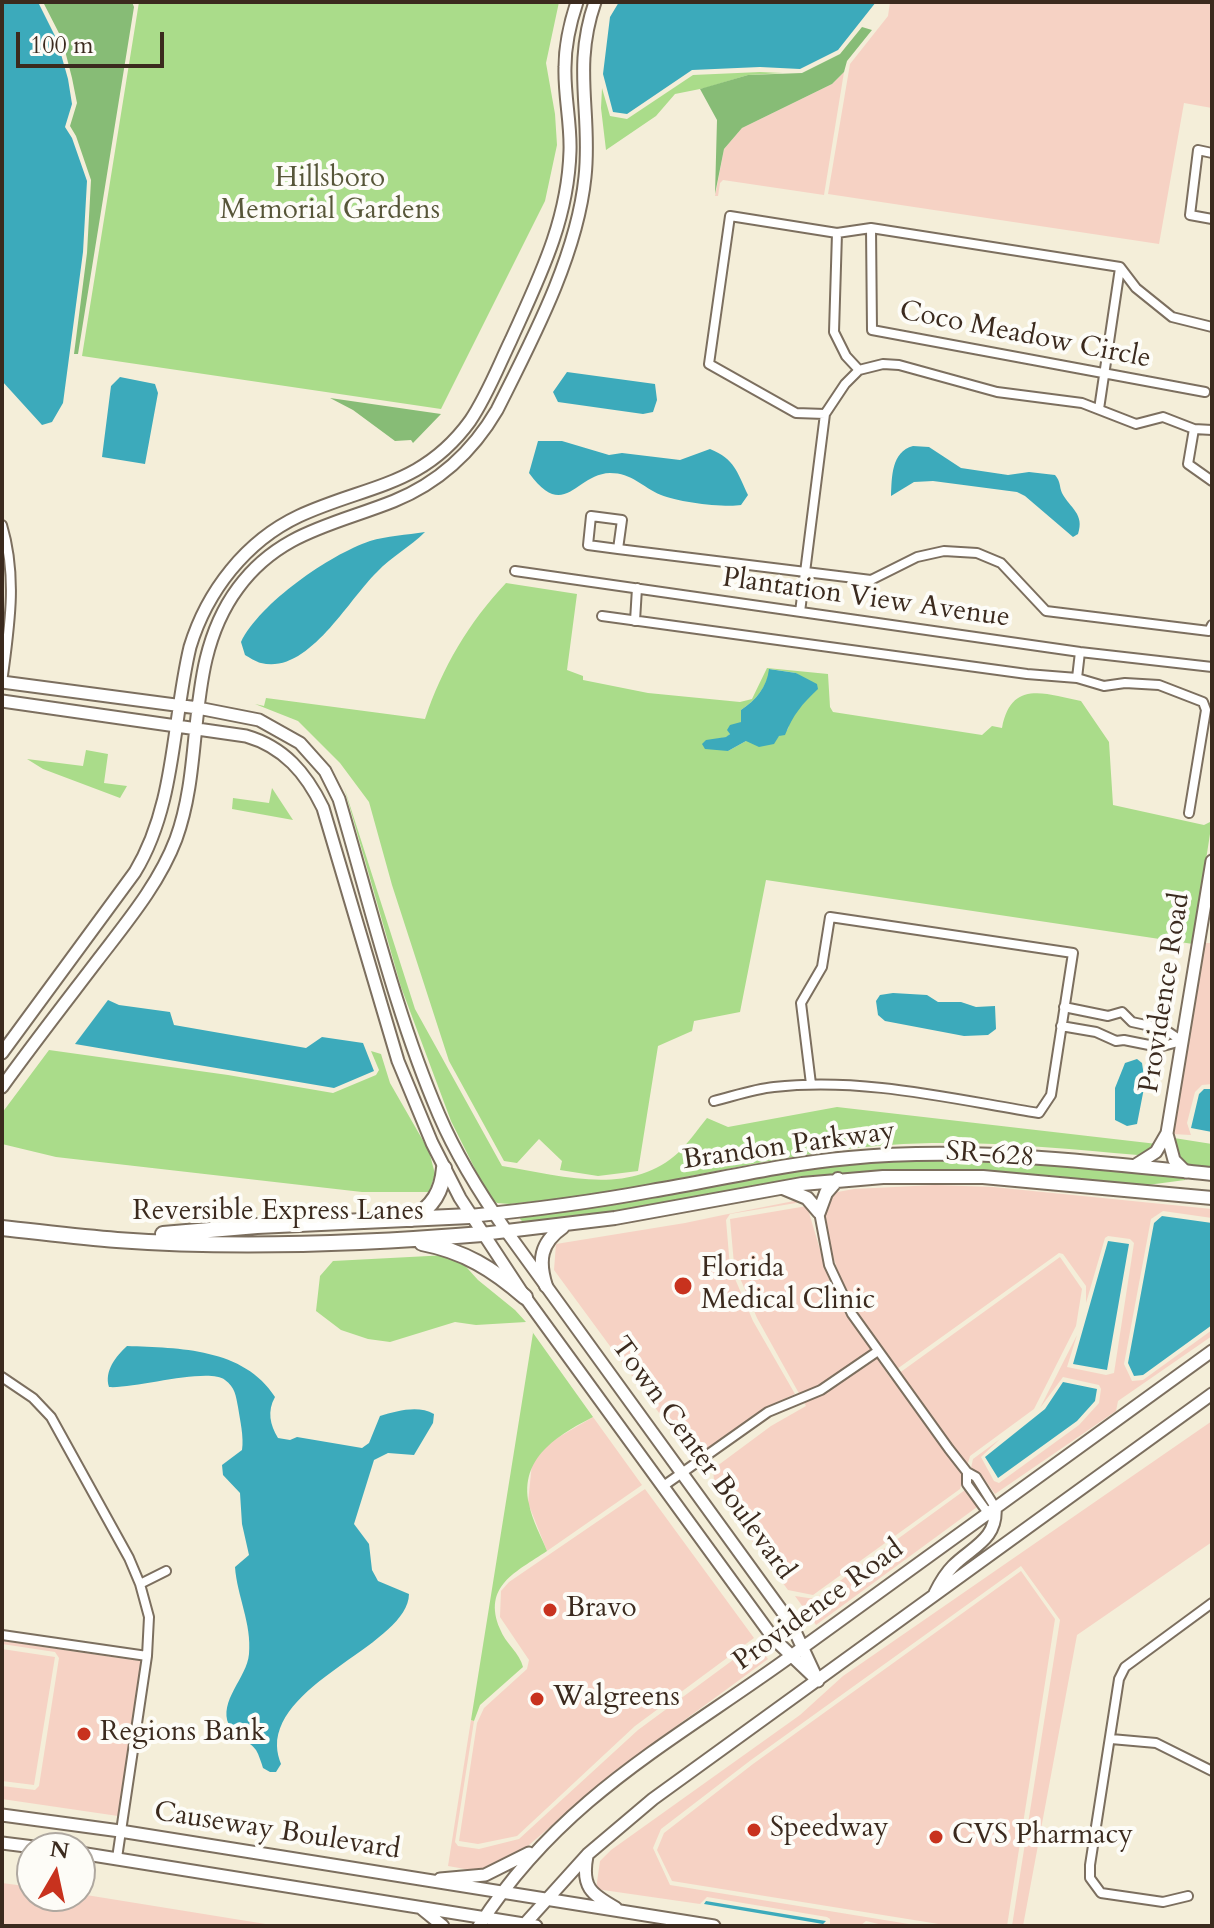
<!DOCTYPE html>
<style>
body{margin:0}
#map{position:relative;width:1214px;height:1928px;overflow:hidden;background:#f4eed9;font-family:Cardo,serif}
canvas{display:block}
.frame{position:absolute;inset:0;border:4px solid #3b2a1e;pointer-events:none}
.north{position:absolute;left:16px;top:1832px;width:80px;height:80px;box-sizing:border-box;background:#fdfcf7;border:2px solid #afa8a0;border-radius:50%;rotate:9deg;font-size:22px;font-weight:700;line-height:32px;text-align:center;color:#3b2a1e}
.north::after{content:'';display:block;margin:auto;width:28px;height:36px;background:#c8321e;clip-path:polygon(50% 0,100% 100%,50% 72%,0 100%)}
.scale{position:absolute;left:16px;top:32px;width:148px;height:36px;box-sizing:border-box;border:4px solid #3b2a1e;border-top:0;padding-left:10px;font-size:24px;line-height:28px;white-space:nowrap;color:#3b2a1e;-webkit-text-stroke:6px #fdfcf7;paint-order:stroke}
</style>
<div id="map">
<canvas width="1214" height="1928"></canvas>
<div class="frame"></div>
<div class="north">N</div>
<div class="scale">100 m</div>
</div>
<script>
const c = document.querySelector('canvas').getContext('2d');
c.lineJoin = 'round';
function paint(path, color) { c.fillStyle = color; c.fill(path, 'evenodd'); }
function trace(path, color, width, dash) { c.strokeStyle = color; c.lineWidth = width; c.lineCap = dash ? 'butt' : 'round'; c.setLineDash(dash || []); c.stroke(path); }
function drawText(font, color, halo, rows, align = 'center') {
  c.font = font + ' Cardo,serif'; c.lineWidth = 8; c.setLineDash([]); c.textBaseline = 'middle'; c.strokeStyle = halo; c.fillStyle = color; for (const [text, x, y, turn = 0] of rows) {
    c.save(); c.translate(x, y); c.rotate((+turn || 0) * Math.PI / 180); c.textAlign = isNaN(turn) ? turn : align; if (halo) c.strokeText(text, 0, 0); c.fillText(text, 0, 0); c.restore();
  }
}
const built = new Path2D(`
 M890 2H1212V108L1184 103 1159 244 828 194 850 64 888 16Z
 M844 72 824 195 723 180 720 183 718 196H715L724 149 742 128 832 84Z
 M1204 943H1212V1084L1202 1085 1195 1092 1187 1123 1191 1135 1172 1134Z
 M935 1185 993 1187 1212 1209V1218L1163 1211 1151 1219 1124 1364 1132 1381 1143 1380 1212 1330V1336L1118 1401 1116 1411 995 1494 980 1473 971 1468 973 1459 1000 1439 981 1457 994 1481 999 1483 1079 1425 1099 1403 1101 1389 1099 1385 1063 1377 1040 1408 1077 1335 1067 1367 1106 1375 1114 1373 1134 1243 1130 1239 1108 1236 1105 1238 1086 1303V1286L1063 1254 1059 1253 897 1369 856 1311 844 1288 831 1251 825 1211 832 1193 854 1189Z
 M799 1200 802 1202 730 1214 726 1220 730 1267 753 1321 795 1394 766 1407 693 1459 554 1270 556 1244 685 1223 723 1215Z
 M807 1206 830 1283 891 1379 1060 1257 1082 1289 1076 1326 1034 1409 970 1456 960 1489 813 1595 788 1590 715 1491 713 1469 771 1426 806 1406 757 1318 734 1264 730 1219Z
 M593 1417 642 1485 547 1551 528 1503 532 1463 547 1444Z
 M1212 1421V1542L1077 1635 1023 1926H1012L1060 1620 1021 1566 751 1760 661 1829 653 1848 670 1885 921 1926H887L866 1921 860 1926H841L830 1924V1919L827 1917 707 1897 700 1904 596 1889 600 1861 611 1850 800 1715 843 1676Z
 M645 1489 754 1638 635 1726 517 1836 478 1844 459 1841 477 1723 484 1708 527 1669 529 1660 500 1617 501 1591 509 1582Z
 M965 1490 977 1507 816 1625 795 1596 815 1599Z
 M1021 1571 1055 1619 1007 1926H951L672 1881 657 1850 664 1833 753 1764Z
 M2 1641 141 1661 118 1816 2 1799V1786L35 1790 39 1786 59 1658 55 1652 2 1644Z
 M756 1643 768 1659 619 1768 522 1851 484 1869 476 1871 448 1866 471 1720 474 1721 455 1842 458 1846 479 1849 519 1839 638 1730Z
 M2 1649 55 1657 34 1785 2 1781Z
 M2 1883 32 1887V1896L80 1894 278 1926H2Z`);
const green = new Path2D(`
 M139 2H559L546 63 555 114 557 145 545 201 441 409 82 356Z
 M760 72 783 73 748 75 705 88 675 94 656 116 606 150 601 108 602 88 610 116 627 119 693 75Z
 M506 583 577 594 567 670 583 676V680L648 693 740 702 752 699 767 668 828 674 830 707 833 712 982 735 992 726 1002 728C1011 679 1046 694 1081 701L1109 742 1113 805 1204 825 1212 821 1193 944 766 880 740 1012 694 1021 692 1031 658 1046 638 1171 598 1176 560 1170 562 1161 539 1139 517 1163 504 1161 449 1061 392 885 369 802 340 763 298 721 255 704 264 706 266 698 425 719C442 668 469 622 506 583ZM770 669 796 673 817 689C806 701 791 713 788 729L779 736 746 741 728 751 717 739 727 737 741 722V710C756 700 767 687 770 669Z
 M86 750 108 754 104 783 127 786 120 798 43 769 27 759 83 766Z
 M344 787 415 1009 502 1166C560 1175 630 1198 679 1152 689 1142 698 1129 707 1118L728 1127 837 1107 1157 1144 1146 1154 1138 1155C1055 1148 972 1139 889 1145 793 1152 700 1176 606 1192 574 1197 542 1200 510 1204L497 1203 489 1197 451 1121 401 987Z
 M272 788 293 820 232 809 233 798 269 803Z
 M49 1050 228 1075 333 1093 376 1075 379 1070 371 1051 381 1054 390 1083 429 1151 435 1174 429 1192H362L56 1157 2 1144V1113Z
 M1174 1138 1212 1144V1167L1185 1164 1177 1155Z
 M901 1160 1015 1162 1185 1177V1180L1140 1186 999 1173 887 1171 804 1179 644 1207 525 1224 520 1219 521 1216 809 1168Z
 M448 1255 459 1259 478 1280 515 1310 526 1322 476 1325 455 1322 390 1342 368 1339 341 1330 316 1311 320 1276 333 1261Z
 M531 1330 593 1417C558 1435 519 1458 529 1504 532 1520 541 1536 547 1551 516 1572 482 1586 500 1629 505 1643 520 1653 523 1667L480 1705 474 1721 471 1720 533 1333Z`);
const forest = new Path2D(`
 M43 2H132L134 7 78 354H74L87 253 91 180 76 136 70 126 77 103 72 78 62 39Z
 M862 27 872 30 847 61 844 72 832 84 742 128 724 149 715 194 717 120 700 89 748 75 802 73 840 54Z
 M330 398 441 414 413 443 411 440 395 441 353 410Z`);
const water = new Path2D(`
 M2 2H38L57 40 68 79 72 104 65 127 72 138 87 181 83 252 63 403 52 422 42 425 2 381Z
 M619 2H876L838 50 800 69 760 67 692 70 627 114 613 112 603 74 610 17Z
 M567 372 655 384 657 400 653 412 643 414 558 402 553 392Z
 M120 377 155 384 158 393 145 464 102 457 111 386Z
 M538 441H562L609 455 622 453 680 460 710 449C735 459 737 472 748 495L741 505C725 508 677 502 661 495 642 487 632 473 610 473 575 474 565 522 529 473Z
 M913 446 929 447 961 468 1008 475 1029 472 1055 475C1061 482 1059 486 1062 493 1070 508 1085 514 1078 534L1073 537 1025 496 1017 492 933 481 914 482 891 496C892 477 891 452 913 446Z
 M425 532C410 547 391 557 377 572 348 600 308 675 261 663 256 662 249 657 245 655L241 642C260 603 329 555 370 541 386 536 407 535 425 532Z
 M769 669 796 673 817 684 818 689C802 704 793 715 785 735L779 736 774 744 759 747 746 741 728 751 705 749 702 744 706 740 726 737 730 734 727 730 730 725 741 722V710C756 700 767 687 769 669Z
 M893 993 927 995 938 1002H961L976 1007 995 1006 996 1029 988 1035 964 1036 885 1021 878 1015 876 1001 880 995Z
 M108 1000 119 1005 170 1012 174 1025 306 1048 322 1037 363 1043 374 1071 334 1088 75 1044Z
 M1137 1059 1142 1063 1145 1083 1137 1124 1127 1126 1115 1120V1088L1125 1063Z
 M1204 1089H1212V1132L1191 1128 1199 1094Z
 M1162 1216 1212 1223V1325L1143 1375 1134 1376 1128 1363 1154 1223Z
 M1108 1241 1129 1244 1107 1370 1073 1364Z
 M127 1346C179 1348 244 1348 275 1397 267 1411 270 1425 278 1438L290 1440 297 1437 362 1448 369 1443 380 1416C397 1411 418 1405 434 1414L433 1423 414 1455 388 1453 374 1460 354 1524 369 1544 372 1570 378 1581 409 1594C408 1644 277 1680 277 1746 277 1752 279 1759 281 1764L276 1772H270L263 1768C261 1762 259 1755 256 1750 249 1740 235 1738 229 1725 218 1701 247 1678 249 1654 252 1624 237 1596 235 1567L249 1555 242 1524 240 1493 223 1475 222 1465 242 1450C244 1437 240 1420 238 1407 236 1396 235 1387 225 1380 208 1367 135 1389 109 1387 104 1371 116 1356 127 1346Z
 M1063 1382 1097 1389 1095 1401 1077 1421 998 1478 985 1457 1045 1409Z
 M706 1901 826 1921 823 1924 704 1904Z`);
const street = new Path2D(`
 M1212 153 1198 150 1190 215 1212 219
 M871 228 872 330 1205 392
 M837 233 834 332 846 356 859 370
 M1099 409 1120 268
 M825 414 796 413 709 364 730 216 837 233 871 228 1120 267 1136 288 1172 317 1212 327
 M1194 429 1188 464 1212 481
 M2 525C18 578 9 629 2 683
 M618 549 622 520 591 516 588 545 618 549 871 580 917 557 944 551 977 553 1001 563 1046 611 1209 631 1212 625
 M515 571 1080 652 1212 667
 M800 612 825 414 845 384 859 370 883 364 899 365 997 392 1082 403 1136 424 1163 417 1194 429 1212 430
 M602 616 1027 674 1077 678 1104 686 1125 683 1159 685 1203 702 1206 710 1189 813
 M635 621 637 588
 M1077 678 1080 652
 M1064 1007 1108 1016 1122 1012 1132 1022 1164 1029 1182 1041
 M1061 1026 1096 1032 1116 1041 1124 1040 1159 1047 1182 1041
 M714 1101C734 1096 754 1089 774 1087 863 1077 952 1099 1039 1113L1051 1095 1073 953 830 917 822 967 801 1003 811 1084
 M819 1212 829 1265 852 1314 949 1449 967 1472 976 1477 995 1507
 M2 1377 33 1398 51 1417 129 1558 140 1584 149 1617 147 1656 117 1858
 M967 1472V1484L988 1513
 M662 1487 768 1412 821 1390 878 1351
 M140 1584 166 1571
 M2 1635 147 1656
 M1111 1739 1156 1743 1212 1771
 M1188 1896 1163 1902 1101 1893 1090 1878V1865L1119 1679 1125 1667 1212 1603`);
const secondary = new Path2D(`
 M2 682 198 708 259 720 300 743 325 771 339 799C370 904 396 1015 439 1115 457 1157 481 1195 507 1232L792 1625 818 1681
 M2 701 246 736C284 747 306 773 323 808L398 1061 432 1143 460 1198 525 1297 774 1639 815 1678
 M2 1053 135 872C176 804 172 722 190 647 207 591 246 541 299 516 366 485 422 487 470 421 487 396 498 367 511 340 539 278 568 221 570 151 571 123 564 95 565 67 565 45 570 23 577 2
 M2 1087C33 1044 65 1003 97 961 126 923 159 884 176 839 206 757 183 662 238 588 279 532 334 525 394 501 438 483 473 451 497 410 532 340 577 256 585 177 592 113 572 68 595 2
 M1167 1134 1174 1160 1186 1172
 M1134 1166 1156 1152 1167 1133 1212 861
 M935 1593C940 1583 945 1574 953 1566 972 1547 998 1539 995 1507
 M2 1815 120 1831 714 1926
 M2 1843 42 1848
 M80 1853 536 1926
 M587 1856C581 1887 591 1894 616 1908
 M440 1879 485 1875 529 1853
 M422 1909 443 1926
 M479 1926C561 1798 672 1742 791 1656 932 1555 1071 1452 1212 1351
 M523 1926 588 1854 653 1799 1212 1394`);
const primary = new Path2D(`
 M783 1188 807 1198 819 1212
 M819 1212 826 1193 838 1179
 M470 1216C530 1210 592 1202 651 1191 717 1180 782 1164 849 1158 970 1146 1091 1162 1212 1174
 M482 1234 615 1218 802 1184 883 1177H983L1212 1198
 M546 1286C538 1261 540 1243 563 1227`);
const highway = new Path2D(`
 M412 1219C433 1206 442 1192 444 1168
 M2 1228C40 1232 79 1237 117 1240 239 1249 361 1244 482 1234
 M163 1234 257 1226 470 1216
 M422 1243C464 1251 493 1269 525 1297`);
const markers = [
 [683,1286,10,"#c8321e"],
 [550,1610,8,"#c8321e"],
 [537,1699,8,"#c8321e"],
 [84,1734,8,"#c8321e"],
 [754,1830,8,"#c8321e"],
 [936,1837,8,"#c8321e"]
];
const parkNames = [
 ["Hillsboro",330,180],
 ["Memorial Gardens",330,212]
];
const streetNames = [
 ["Coco Meadow Circle",1025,336,11],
 ["Plantation View Avenue",866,599,8],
 ["Providence Road",1166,993,-81],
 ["Brandon Parkway",789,1147,-8],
 ["SR-628",990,1156,4],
 ["Reversible Express Lanes",278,1213],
 ["Town Center Boulevard",702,1459,54],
 ["Providence Road",819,1606,-36],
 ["Causeway Boulevard",277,1832,9]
];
const poiNames = [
 ["Florida",701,1270],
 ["Medical Clinic",701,1302],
 ["Bravo",566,1610],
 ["Walgreens",553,1699],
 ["Regions Bank",100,1734],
 ["Speedway",770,1830],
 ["CVS Pharmacy",952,1837]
];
paint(built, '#f6d2c4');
paint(green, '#aadc8a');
paint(forest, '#87bc76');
paint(water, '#3caabb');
trace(street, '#7c6f5f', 12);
trace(secondary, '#7c6f5f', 15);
trace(primary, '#7c6f5f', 16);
trace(highway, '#7c6f5f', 18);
trace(street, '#fff', 8);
trace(secondary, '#fff', 11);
trace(primary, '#fff', 12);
trace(highway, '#fff', 14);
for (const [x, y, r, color] of markers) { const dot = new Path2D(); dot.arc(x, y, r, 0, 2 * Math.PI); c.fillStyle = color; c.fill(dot); trace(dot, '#fdfcf7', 3); }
drawText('28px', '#575639', '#fdfcf7', parkNames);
drawText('28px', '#3b2a1e', '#fdfcf7', streetNames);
drawText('28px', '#3b2a1e', '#fdfcf7', poiNames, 'left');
</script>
